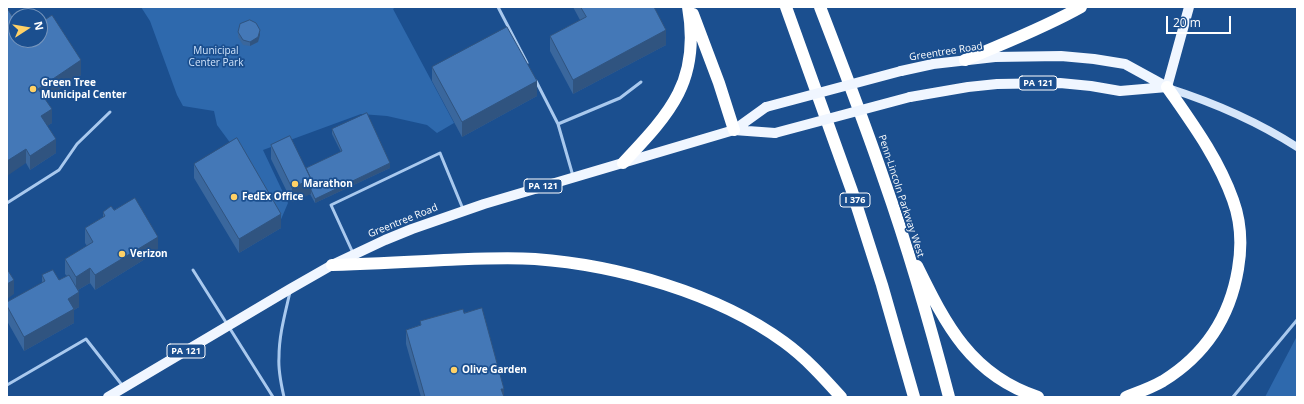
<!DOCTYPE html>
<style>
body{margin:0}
#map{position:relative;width:1304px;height:404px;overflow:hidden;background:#1b4f8f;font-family:"Open Sans",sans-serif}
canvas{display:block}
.frame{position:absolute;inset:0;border:8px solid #fff;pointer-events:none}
.north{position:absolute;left:8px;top:8px;width:40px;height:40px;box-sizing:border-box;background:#1b4f8f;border:1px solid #7695bc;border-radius:50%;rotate:78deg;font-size:11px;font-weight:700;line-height:16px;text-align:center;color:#fff}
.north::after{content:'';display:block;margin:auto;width:14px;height:18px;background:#ffd166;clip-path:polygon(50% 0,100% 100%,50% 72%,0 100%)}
.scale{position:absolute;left:1166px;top:16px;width:65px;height:18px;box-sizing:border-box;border:2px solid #fff;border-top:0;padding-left:5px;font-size:12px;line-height:14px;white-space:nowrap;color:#fff;-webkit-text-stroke:3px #1b4f8f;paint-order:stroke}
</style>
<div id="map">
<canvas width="1304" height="404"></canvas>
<div class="frame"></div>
<div class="north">N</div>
<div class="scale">20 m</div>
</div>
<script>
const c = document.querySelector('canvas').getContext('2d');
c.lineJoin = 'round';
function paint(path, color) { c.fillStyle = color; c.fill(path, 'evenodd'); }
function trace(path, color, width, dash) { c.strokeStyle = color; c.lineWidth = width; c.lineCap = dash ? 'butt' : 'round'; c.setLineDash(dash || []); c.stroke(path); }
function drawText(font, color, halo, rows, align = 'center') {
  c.font = font + ' "Open Sans",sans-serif'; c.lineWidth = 3.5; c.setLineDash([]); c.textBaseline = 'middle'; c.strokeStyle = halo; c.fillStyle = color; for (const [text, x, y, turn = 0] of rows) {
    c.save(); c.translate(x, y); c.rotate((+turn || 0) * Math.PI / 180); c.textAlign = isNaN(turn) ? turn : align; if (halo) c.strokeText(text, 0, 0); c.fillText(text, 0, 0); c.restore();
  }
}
const green = new Path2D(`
 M141 7H396L393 9 454 123 437 133 427 125 387 116 361 114 263 150 288 203 279 224 237 152 217 125 214 111 183 106 177 95 150 21Z
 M1297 336V397H1265Z`);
const lane = new Path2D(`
 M498 7 527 63
 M536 81 558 124
 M573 176 558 124 620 98 641 82
 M7 203 59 170 77 144 110 112
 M353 253 331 205 440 153 463 209
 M193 270 273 397
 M7 385 86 339 122 385
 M284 397C281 384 278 370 279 357 279 335 285 314 290 292
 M1233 397 1297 320`);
const secondary = new Path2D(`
 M1168 88C1215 103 1255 120 1297 147`);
const primary = new Path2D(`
 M901 71 933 64 995 57 1061 56 1094 59 1125 64 1167 87
 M1167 87 1189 7
 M910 97 968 87 997 84 1060 83 1091 86 1120 91 1167 87
 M734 130 775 133
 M108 397 290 289 332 265 385 240 412 229 484 204 734 130 766 107`);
const highway = new Path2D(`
 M786 7 852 191 882 285 914 397
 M820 7C842 64 864 121 884 180 909 251 930 324 949 397
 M693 14 719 83 734 130
 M965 60C1004 43 1044 28 1081 7
 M623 163C670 113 701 81 688 7
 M332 265C369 264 407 262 444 260 474 259 504 257 535 259 617 265 717 293 784 342 806 358 823 377 841 397
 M917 266C946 325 971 375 1038 397
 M1126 397C1139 392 1151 388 1163 381 1205 355 1230 317 1238 269 1242 246 1241 222 1233 200 1218 158 1192 123 1167 87`);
const primaryBridge = new Path2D(`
 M766 107 901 71
 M775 133 910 97`);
const wall = new Path2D(`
 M573 7H654L666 45 573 94 550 51V36L580 20Z
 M238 32 260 35 258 42 250 46 243 45 238 37Z
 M16 40 81 75 45 99 52 123 47 126 56 153 30 170 26 163Z
 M432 67 537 96 462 137 432 81Z
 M332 129 390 168 315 203 310 194 292 202 271 159V145L306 168 341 152 332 134Z
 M194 164 281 228 239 253 194 178Z
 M114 210 158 251 95 290 90 283 78 290 79 307 74 310V323L24 351 7 321V302L42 283V275L59 280 67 276 65 274V259L87 246 85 243V228L103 217V212Z
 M464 313 504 397H421L406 344V330L420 325V321Z`);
const shadedWall = new Path2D(`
 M260 30V35L258 42 250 46V42Z
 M666 30V45L573 94V80Z
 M81 60V75L38 103V89Z
 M537 81V96L462 137V122Z
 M52 109V123L41 130V116Z
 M56 139V153L30 170V156Z
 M26 149V163L7 176V161Z
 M390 163V168L315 203V199Z
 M311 179V194L292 202V188Z
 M281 214V228L239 253V239Z
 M158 237V251L95 290V275Z
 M90 268V283L76 291V277Z
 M14 280V294L7 299V284Z
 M79 292V307L74 310V323L24 351V337L68 299Z
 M501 389H504V397H501Z`);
const building = new Path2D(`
 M581 7H654L666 30 573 80 550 36 586 17Z
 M7 8 16 22V40H40V23L52 15 81 60 38 89 52 109 41 116 56 139 30 156 26 149 7 161Z
 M250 20 256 23 260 30 258 37 250 42 243 40 238 32 240 24Z
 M507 27 537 81 462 122 432 67Z
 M367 113 390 163 315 199 311 190V179L306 168 342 151 332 129Z
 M290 136 311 179 292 188 271 145Z
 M237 138 281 214 239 239 194 164Z
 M135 198 158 237 95 275 90 268 76 277 65 259 93 242 85 228 105 216 103 212 111 206 114 210Z
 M7 269 14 280 7 284Z
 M53 270 59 280 69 275 79 292 68 299 74 309 24 337 7 306V302L45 281 42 275Z
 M482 308 504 389H501L504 397H425L406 330 421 325 420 321 463 309 464 313Z`);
const markers = [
 [33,89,4,"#ffd166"],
 [295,184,4,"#ffd166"],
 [234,197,4,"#ffd166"],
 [122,254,4,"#ffd166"],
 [454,370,4,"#ffd166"]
];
const shields = [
 [1038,83,38],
 [543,186,38],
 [855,200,30],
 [186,351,38]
];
const shieldNames = [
 ["PA 121",1038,83],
 ["PA 121",543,186],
 ["I 376",855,200],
 ["PA 121",186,351]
];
const parkNames = [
 ["Municipal",216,51],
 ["Center Park",216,63]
];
const streetNames = [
 ["Greentree Road",946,52,-9],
 ["Penn-Lincoln Parkway West",901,196,72],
 ["Greentree Road",403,221,-22]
];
const poiNames = [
 ["Green Tree",41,83],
 ["Municipal Center",41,95],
 ["Marathon",303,184],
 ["FedEx Office",242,197],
 ["Verizon",130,254],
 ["Olive Garden",462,370]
];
paint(green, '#2e69ad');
trace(lane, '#a9c9ee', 3);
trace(secondary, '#d6e6fa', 8);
trace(primary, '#f0f6ff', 10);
trace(highway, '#fff', 12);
trace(primaryBridge, '#f0f6ff', 10);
paint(wall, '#3a679d');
paint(shadedWall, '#305480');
paint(building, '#4478b7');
trace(building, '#305480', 1);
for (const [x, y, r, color] of markers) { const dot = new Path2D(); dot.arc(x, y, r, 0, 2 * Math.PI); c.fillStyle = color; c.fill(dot); trace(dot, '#1b4f8f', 1.5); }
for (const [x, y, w] of shields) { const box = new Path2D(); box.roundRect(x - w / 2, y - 7, w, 14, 3); c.fillStyle = '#1b4f8f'; c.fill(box); trace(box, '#fff', 1); }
drawText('bold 9px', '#fff', null, shieldNames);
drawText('10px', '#cfe3fa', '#1b4f8f', parkNames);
drawText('10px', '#fff', '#1b4f8f', streetNames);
drawText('bold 10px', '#fff', '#1b4f8f', poiNames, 'left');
</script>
